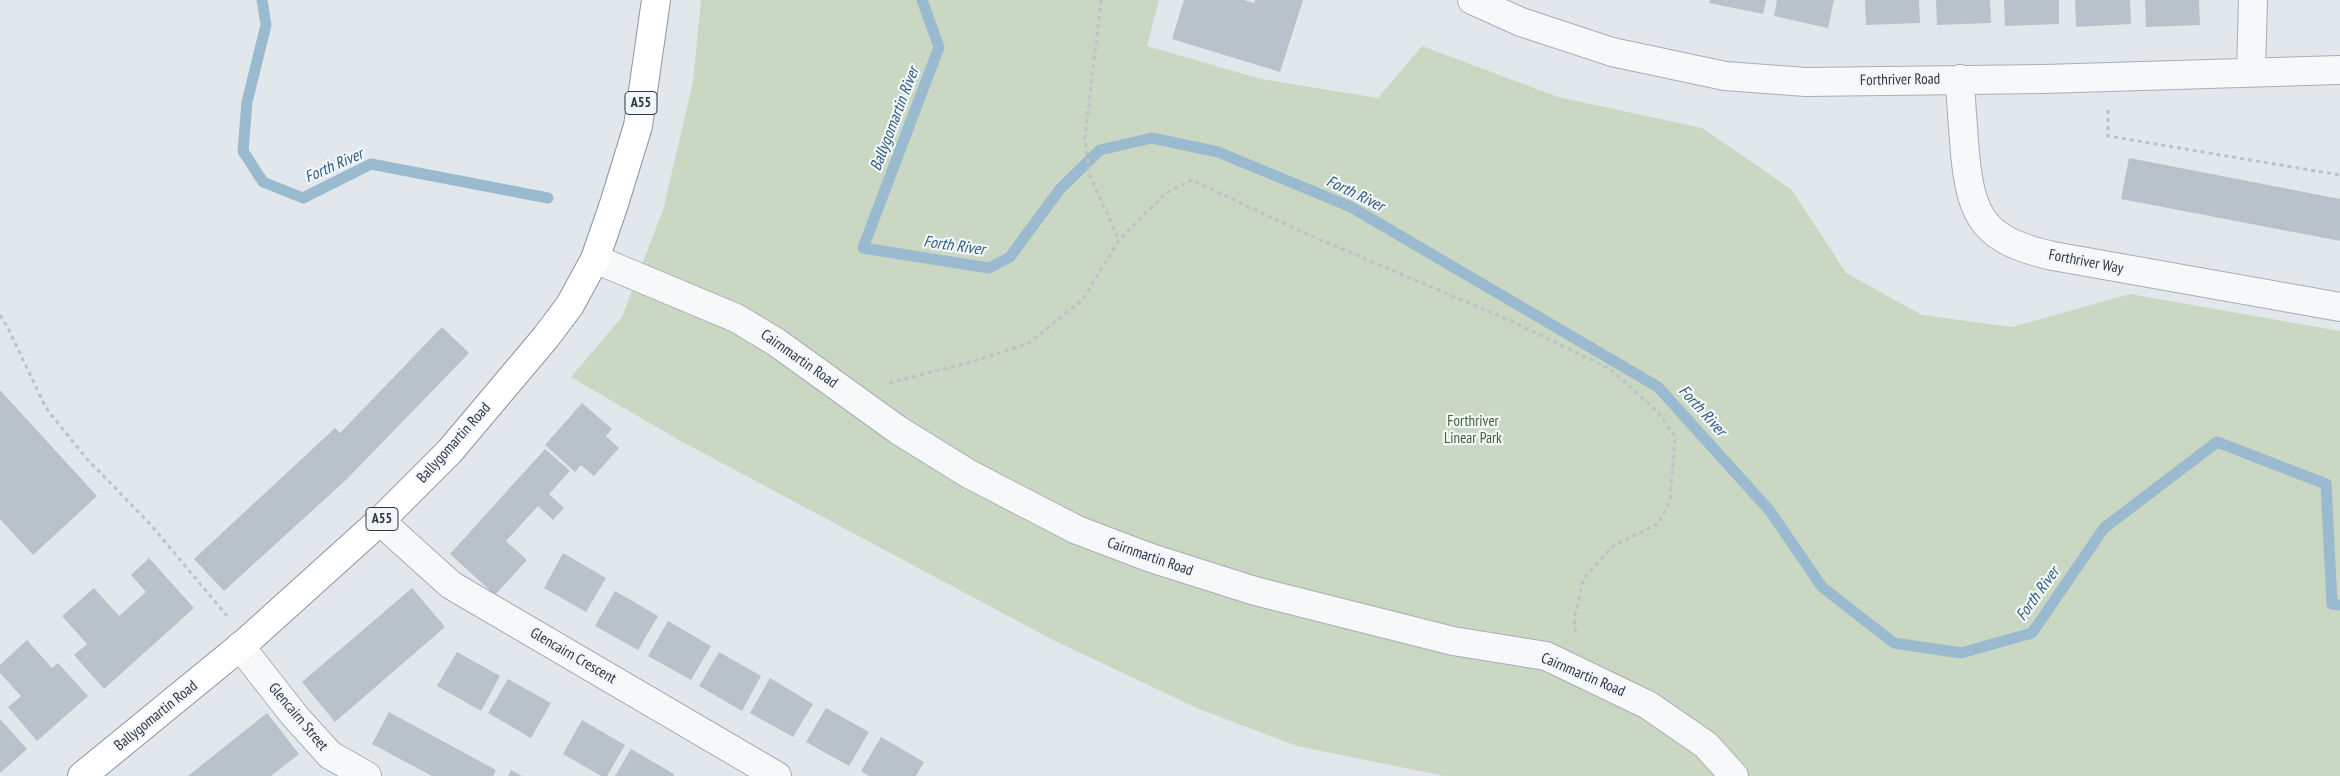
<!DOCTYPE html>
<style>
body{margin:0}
canvas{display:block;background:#e2e7ec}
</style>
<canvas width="2340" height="776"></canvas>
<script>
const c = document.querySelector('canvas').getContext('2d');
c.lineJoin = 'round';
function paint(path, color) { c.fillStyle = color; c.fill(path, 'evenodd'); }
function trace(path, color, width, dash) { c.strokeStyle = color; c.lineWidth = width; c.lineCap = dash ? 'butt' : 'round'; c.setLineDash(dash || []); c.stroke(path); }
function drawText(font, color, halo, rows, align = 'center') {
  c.font = font + ' "PT Sans Narrow",sans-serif'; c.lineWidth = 4.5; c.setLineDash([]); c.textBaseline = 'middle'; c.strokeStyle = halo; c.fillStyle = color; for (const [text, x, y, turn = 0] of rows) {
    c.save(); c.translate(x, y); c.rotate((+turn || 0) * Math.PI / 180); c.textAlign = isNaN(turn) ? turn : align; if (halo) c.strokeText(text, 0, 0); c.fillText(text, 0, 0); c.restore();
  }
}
const green = new Path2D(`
 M701 0H1159L1147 46 1261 79 1378 98 1422 46 1558 97 1702 128 1791 189 1846 273 1922 315 2012 327 2130 294 2340 331V776H1444L1297 746 1199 709 1053 640 677 439 571 377 622 317 663 210 693 82Z`);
const stream = new Path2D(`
 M262 0 266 25 247 102 243 151 263 182 303 198 371 164 548 198
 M922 0 939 47 863 248 989 268 1010 257 1060 189 1100 150 1152 138 1218 152 1351 207 1658 387 1770 511 1822 587 1894 643 1961 653 2032 633 2104 528 2217 442 2326 484 2332 604 2340 605`);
const building = new Path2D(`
 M1184 0H1244L1254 3 1255 0H1303L1280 72 1172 39Z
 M1710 0H1766L1763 14 1709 3Z
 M1777 0H1834L1828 28 1774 16Z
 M1865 0H1919L1920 23 1866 25Z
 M1936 0H1990L1991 23 1937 25Z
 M2004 0H2059V24L2005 26Z
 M2075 0H2130L2131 24 2076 27Z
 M2145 0H2199L2200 25 2146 27Z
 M2129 158 2340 199V241L2121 199Z
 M442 327 469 353 347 479 224 591 194 559 335 428 340 433Z
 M0 390 97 496 33 555 0 519Z
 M582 403 612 429 606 436 619 448 594 476 581 465 575 472 545 445Z
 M545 449 570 471 549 494 564 508 553 520 538 506 506 541 527 560 495 595 450 554Z
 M563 553 606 578 586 612 544 588Z
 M149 558 194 608 104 689 74 655 87 644 62 616 94 588 119 616 146 592 131 575Z
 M412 588 445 627 335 722 302 682Z
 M615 591 658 616 638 650 595 626Z
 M668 621 711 646 691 680 648 656Z
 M27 640 52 668 58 663 88 696 37 741 8 707 21 696 0 673V665Z
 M457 652 500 676 481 711 437 686Z
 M719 652 761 676 742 711 699 686Z
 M770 678 813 704 793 737 750 713Z
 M508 679 551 703 531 738 488 713Z
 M826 708 869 732 849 766 806 742Z
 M389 712 496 770 493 776H432L372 744Z
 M267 713 299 754 271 776H188Z
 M0 719 27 749 0 773Z
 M582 720 625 745 607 776H601L563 754Z
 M881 737 924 762 916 776H869L861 771Z
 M631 749 674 774 673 776H615Z
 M511 770 522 776H508Z`);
const path = new Path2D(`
 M1101 0 1085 138 1089 174 1119 240
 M2108 110V136L2340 175
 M0 315 7 326 46 408 86 458 151 525 227 616
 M889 383 971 362 1029 343 1083 299 1119 240 1166 193 1192 180 1300 231 1509 320 1610 369 1656 410 1675 436 1670 501 1658 524 1613 546 1584 578 1574 619 1576 634`);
const minor = new Path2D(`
 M1472 0 1521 22 1612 52 1725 76 1806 82 2044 79 2340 70
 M2251 72 2253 0
 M1960 79C1961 104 1963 128 1965 153 1971 220 1986 241 2053 256L2340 307
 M595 259 736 318 776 342 898 430 969 474 1077 530 1151 558 1255 591 1453 641 1546 656 1648 705 1706 745 1734 776
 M380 521 451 585 777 776
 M240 646 294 715 330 755 367 776`);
const trunk = new Path2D(`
 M82 776 247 641 380 521 450 451 546 337 570 305 595 259 614 204 638 126 656 0`);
const shields = [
 [641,103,32],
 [382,519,32]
];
const shieldNames = [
 ["A55",641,103],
 ["A55",382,519]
];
const streetNames = [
 ["Forthriver Road",1900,80,-1],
 ["Forthriver Way",2086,262,11],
 ["Cairnmartin Road",799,359,35],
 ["Ballygomartin Road",454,443,-48],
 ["Cairnmartin Road",1150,557,19],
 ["Glencairn Crescent",573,656,30],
 ["Cairnmartin Road",1583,675,23],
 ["Ballygomartin Road",156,716,-39],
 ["Glencairn Street",298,717,50]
];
const parkNames = [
 ["Forthriver",1473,422],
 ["Linear Park",1473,439]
];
const waterNames = [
 ["Ballygomartin River",895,119,-69],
 ["Forth River",334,166,-24],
 ["Forth River",1355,194,26],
 ["Forth River",954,246,8],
 ["Forth River",1702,411,48],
 ["Forth River",2038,594,-54]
];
paint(green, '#cad7c3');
trace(stream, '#9abacf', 11);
paint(building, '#b9c1ca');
trace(minor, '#a6aeb7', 30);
trace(trunk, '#8896a4', 30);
trace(path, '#bcc2c8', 3, [4, 4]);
trace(minor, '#f6f8fa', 28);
trace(trunk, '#fff', 28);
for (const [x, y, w] of shields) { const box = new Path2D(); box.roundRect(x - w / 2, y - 11.5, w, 23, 4); c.fillStyle = '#f2f6f9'; c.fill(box); trace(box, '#283646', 1); }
drawText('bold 14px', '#283646', null, shieldNames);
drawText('15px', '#283646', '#f2f6f9', streetNames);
drawText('15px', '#426334', '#f2f6f9', parkNames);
drawText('italic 16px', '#2e5b7e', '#f2f6f9', waterNames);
</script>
